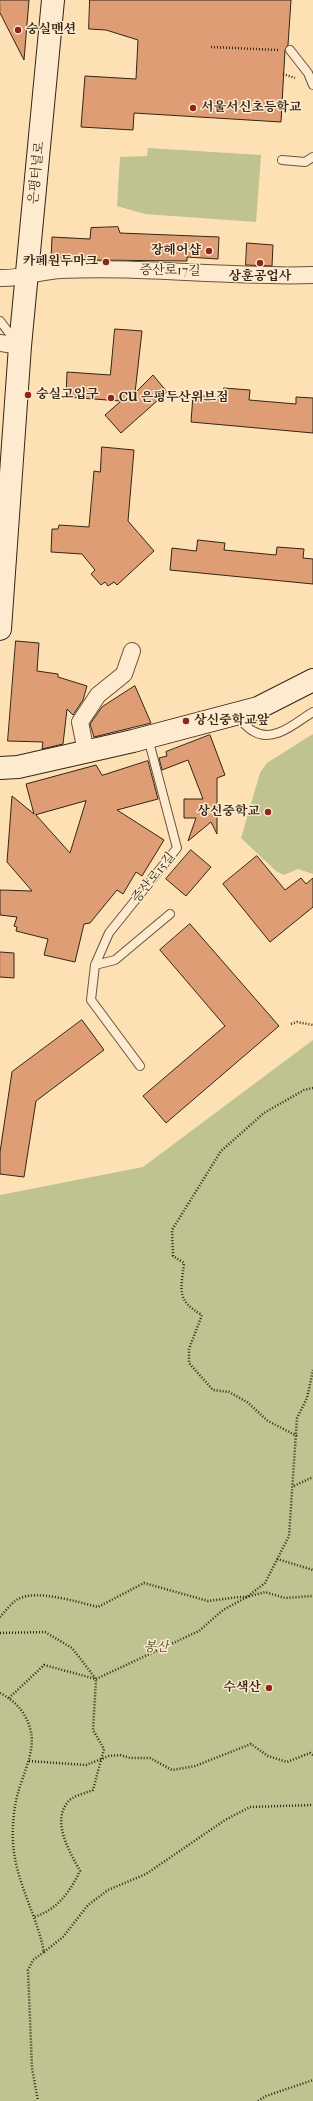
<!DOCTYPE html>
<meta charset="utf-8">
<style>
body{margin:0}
canvas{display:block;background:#fee0b5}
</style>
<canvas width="313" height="2101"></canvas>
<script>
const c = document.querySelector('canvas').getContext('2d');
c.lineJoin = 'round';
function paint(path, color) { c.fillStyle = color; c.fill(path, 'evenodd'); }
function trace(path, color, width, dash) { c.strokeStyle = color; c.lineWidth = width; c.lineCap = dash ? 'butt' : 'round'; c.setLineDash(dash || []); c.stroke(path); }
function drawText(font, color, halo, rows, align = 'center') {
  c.font = font + ' "IM FELL French Canon","Noto Serif KR",serif'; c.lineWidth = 3; c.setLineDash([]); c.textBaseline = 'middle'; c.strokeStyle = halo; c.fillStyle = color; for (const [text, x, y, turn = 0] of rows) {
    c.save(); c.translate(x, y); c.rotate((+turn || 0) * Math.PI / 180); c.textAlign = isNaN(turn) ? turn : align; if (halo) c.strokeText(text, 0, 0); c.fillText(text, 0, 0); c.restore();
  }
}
const green = new Path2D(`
 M148 148 261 155 256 222 145 214 117 206 120 157 147 156Z
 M313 734V874L298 869 284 875 276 871 241 838 260 773 267 763Z
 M313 1040V2101H0V1195L143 1167Z`);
const building = new Path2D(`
 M0 0H29L24 60 0 13Z
 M90 0H291L288 45 285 50 281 122 134 113 133 130 81 127 85 76 136 79 138 40 106 30 89 29Z
 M118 227 120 233 219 237 218 259 187 257V261L92 260 51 261 52 237 90 239 91 228Z
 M247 243 273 245 272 266 246 265Z
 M115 329 142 331 135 393 153 375 167 392 121 433 105 415 121 401 66 397 67 372 110 375Z
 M224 388 250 390 249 400 296 404V397L313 398V433L191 422 193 395 223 398Z
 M102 447 134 450 128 521 154 551 117 585 114 582 108 586 105 582 101 585 91 574 95 570 82 554 51 552 52 529H58L59 525 89 527 94 471 100 472Z
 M198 540 225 543 224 550 276 555 277 547 304 549 303 558 313 559V584L170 570 172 548 196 551Z
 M16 641 39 643 37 671 58 674V677L87 686 83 700 73 715 67 709 63 744 42 749 43 742 8 741Z
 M135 686 151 723 94 737 90 724 102 707Z
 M210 735 225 775 217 778V834L211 822 188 841 196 818H184V799H203L188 760 162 770 159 758 167 756 166 752Z
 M148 761 158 799 117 810 164 840 142 876 136 872 123 894 117 890 90 923 84 924 75 962 44 955 48 939 16 931 17 927 14 926 17 917 0 915V890L32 891 7 862 12 796 34 814 26 784 96 765 102 775ZM86 801 70 853 36 815Z
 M191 850 211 867 186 896 166 879Z
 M257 856 285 890 301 878 306 884 313 878V907L270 942 223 884Z
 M190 924 279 1026 166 1123 143 1096 225 1026 160 950Z
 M0 952 14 953V978L0 977Z
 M82 1020 104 1050 36 1101 24 1177 0 1174V1152L12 1072Z`);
const path = new Path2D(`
 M211 47 278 50
 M283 74 295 78
 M291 1024 297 1022 313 1025
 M297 1436 268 1421 247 1402 229 1392 213 1390 189 1363V1349L202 1315C176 1300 181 1291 184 1263L173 1256 172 1230 221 1151 264 1113 304 1090 313 1088
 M294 1486 313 1477
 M277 1559 313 1570
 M0 1617C5 1612 11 1603 18 1599 37 1589 77 1602 98 1607L144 1583 208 1601 239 1597H247L265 1592 285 1598 313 1596
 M0 1633 45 1632 72 1648 96 1679 93 1730 104 1749 93 1790C86 1793 72 1796 68 1802 51 1822 70 1852 80 1871 70 1892 57 1910 34 1917
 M0 1693C16 1701 27 1714 31 1732 35 1752 23 1774 18 1793 14 1805 12 1829 13 1842 15 1881 37 1915 44 1952L33 1960 28 1970 32 2068 38 2101
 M9 1698 44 1665 96 1679 199 1631 223 1610 247 1597 265 1583 289 1536 297 1418 307 1398 313 1370
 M29 1761 86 1765 109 1756 120 1755 130 1758H150L172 1770 195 1766 251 1744 268 1756 287 1762 310 1753 313 1755
 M44 1952 63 1937 88 1905 108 1890 146 1874 225 1820 250 1807 313 1805
 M258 2101 266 2096 313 2080`);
const service = new Path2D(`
 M290 50 308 73 313 85
 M282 160 305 162 313 157
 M0 321 17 343
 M237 716C242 721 247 728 253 731 274 744 296 722 313 712
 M95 965 115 960 170 914
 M140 1066 91 1000 95 965 109 933 177 848 148 738`);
const minor = new Path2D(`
 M0 278C21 279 40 271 60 270 145 266 229 278 313 275
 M0 343 20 346
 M86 752 80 722 98 695 124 674 132 651`);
const secondary = new Path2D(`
 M0 629 20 346 53 0
 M0 768 18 767 133 741 258 708 313 680`);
const markers = [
 [18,30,4,"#8f2418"],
 [193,108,4,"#8f2418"],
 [209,251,4,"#8f2418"],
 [106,262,4,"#8f2418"],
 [260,263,4,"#8f2418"],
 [28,395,4,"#8f2418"],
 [111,398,4,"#8f2418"],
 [186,721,4,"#8f2418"],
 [268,812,4,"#8f2418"],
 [269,1688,4,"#8f2418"]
];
const poiNames = [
 ["숭실맨션",26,30],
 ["서울서신초등학교",201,108],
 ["장헤어샵",201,251,"right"],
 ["카페원두마크",98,262,"right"],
 ["상훈공업사",260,277,"center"],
 ["숭실고입구",36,395],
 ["CU 은평두산위브점",119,398],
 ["상신중학교앞",194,721],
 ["상신중학교",260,812,"right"],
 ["수색산",261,1688,"right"]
];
const streetNames = [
 ["은평터널로",37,173,-84],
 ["증산로17길",170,271,1],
 ["증산로15길",154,878,-51]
];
const parkNames = [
 ["봉산",156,1648]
];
paint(green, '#bec38f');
paint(building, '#de9d75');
trace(building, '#332616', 1);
trace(service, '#66543e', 10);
trace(minor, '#66543e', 18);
trace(secondary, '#332616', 24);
trace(path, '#332616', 2.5, [1, 2]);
trace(service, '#feebcf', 8);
trace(minor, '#feebcf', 16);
trace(secondary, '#feebcf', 22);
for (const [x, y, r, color] of markers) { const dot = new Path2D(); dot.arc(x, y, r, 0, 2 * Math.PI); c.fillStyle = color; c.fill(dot); trace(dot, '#feebcf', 1.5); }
drawText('bold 13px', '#332616', '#feebcf', poiNames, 'left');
drawText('13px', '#332616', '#feebcf', streetNames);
drawText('italic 13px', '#564d34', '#feebcf', parkNames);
</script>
